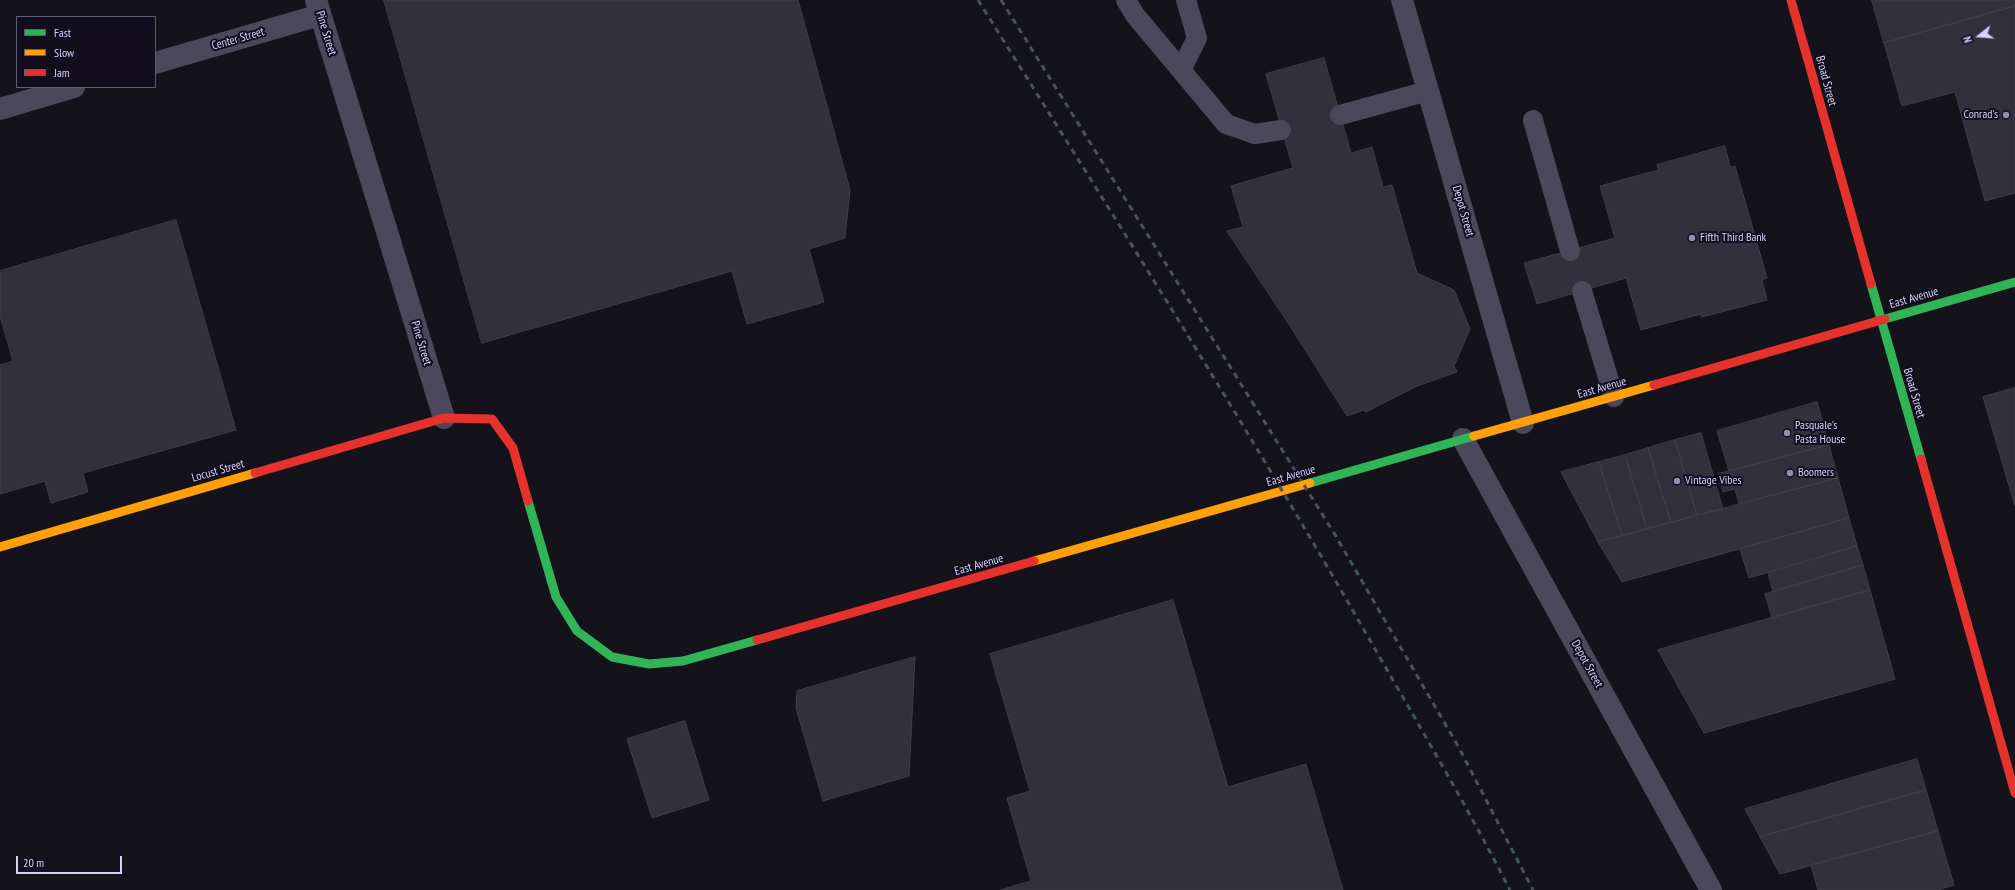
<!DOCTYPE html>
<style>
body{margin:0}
#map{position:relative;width:2015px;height:890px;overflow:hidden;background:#14121a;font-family:"PT Sans Narrow",sans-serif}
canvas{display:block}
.legend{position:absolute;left:16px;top:16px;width:140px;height:72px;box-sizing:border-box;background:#120e1e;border:1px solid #615c76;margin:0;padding:5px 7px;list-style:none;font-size:12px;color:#d7d0fa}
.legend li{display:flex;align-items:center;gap:8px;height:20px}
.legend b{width:20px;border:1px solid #615c76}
.north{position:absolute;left:1959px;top:16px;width:40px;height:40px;-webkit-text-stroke:3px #120e1e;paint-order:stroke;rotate:253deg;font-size:11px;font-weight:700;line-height:16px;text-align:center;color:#d7d0fa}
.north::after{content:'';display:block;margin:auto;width:14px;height:18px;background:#d7d0fa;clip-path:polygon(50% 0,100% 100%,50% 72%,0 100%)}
.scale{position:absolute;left:16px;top:856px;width:106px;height:18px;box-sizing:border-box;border:2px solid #d7d0fa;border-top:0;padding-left:5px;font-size:12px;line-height:14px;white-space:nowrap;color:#d7d0fa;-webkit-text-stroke:3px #120e1e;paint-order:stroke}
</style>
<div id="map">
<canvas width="2015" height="890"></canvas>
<ul class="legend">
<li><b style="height:5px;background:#30b455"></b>Fast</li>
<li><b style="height:5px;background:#ff9f0a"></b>Slow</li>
<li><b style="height:5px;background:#e5322d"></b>Jam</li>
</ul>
<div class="north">N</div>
<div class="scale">20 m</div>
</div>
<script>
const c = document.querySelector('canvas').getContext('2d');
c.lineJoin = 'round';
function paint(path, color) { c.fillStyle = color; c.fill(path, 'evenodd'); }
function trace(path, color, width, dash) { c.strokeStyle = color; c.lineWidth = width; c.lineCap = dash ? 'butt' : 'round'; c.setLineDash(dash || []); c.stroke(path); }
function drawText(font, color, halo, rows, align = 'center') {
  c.font = font + ' "PT Sans Narrow",sans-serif'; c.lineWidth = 4; c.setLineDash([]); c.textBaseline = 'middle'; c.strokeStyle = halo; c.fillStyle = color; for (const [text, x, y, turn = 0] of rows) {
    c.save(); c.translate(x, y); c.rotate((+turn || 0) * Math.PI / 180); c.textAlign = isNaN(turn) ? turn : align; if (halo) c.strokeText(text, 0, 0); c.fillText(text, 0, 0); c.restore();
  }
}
const building = new Path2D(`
 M384 0H798L850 190 845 238 809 249 824 302 747 324 732 271 482 343Z
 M1872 0H2015V6L1884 43Z
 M2015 6V193L1985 201 1955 92 1902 106 1884 43Z
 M1324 58 1351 153 1372 147 1383 187 1392 185 1417 273 1454 290 1470 329 1454 366 1457 372 1417 386 1366 412 1364 410 1347 416 1285 318 1227 231 1243 227 1231 186 1293 168 1266 74Z
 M1725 146 1730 167 1735 166 1767 278 1762 280 1767 300 1702 317 1701 314 1641 330 1626 278 1537 304 1524 263 1615 238 1600 186 1658 170 1657 165Z
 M176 220 236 430 83 473 88 492 51 503 45 481 0 494V365L13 361 0 316V271Z
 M2015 388V506L1983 397Z
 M1817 402 1829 445 1729 471 1717 431Z
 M1701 433 1723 509 1697 515 1675 440Z
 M1675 440 1697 515 1671 523 1648 448Z
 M1829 445 1838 478 1739 504 1735 489 1723 492 1718 474Z
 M1648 448 1671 523 1647 529 1625 455Z
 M1625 455 1647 529 1622 536 1599 462Z
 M1599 462 1622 536 1598 542 1561 472Z
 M1838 478 1849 518 1622 582 1598 542Z
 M1849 518 1857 546 1749 578 1740 549Z
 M1857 546 1863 565 1773 592 1768 573Z
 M1863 565 1870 590 1772 618 1765 594Z
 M1870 590 1895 679 1704 733 1658 650Z
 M1173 600 1228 787 1306 764 1343 890H1000L1031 881 1007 798 1030 791 990 654Z
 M915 657 909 776 823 801 796 708 797 691Z
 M685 721 709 800 652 818 627 739Z
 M1917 759 1926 790 1760 837 1745 809Z
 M1926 790 1938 831 1780 874 1760 837Z
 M1938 831 1954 885 1938 890H1818L1811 865Z`);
const lane = new Path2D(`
 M1126 0 1135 15 1226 124 1255 134 1281 130
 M1181 70 1197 38 1186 0
 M1340 115 1428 91
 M1533 120 1570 251
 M1582 291 1614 397`);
const street = new Path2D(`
 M316 0 444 418
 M1402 0 1523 423
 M155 63 320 15
 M0 109 74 87
 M1463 439 1711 890`);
const fast = new Path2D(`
 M1871 284 1921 459
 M1885 319 2015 282
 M1310 483 1474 436
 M528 501 556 597 577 631 612 657 649 664 683 661 757 640`);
const slow = new Path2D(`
 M1474 436 1654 385
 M0 547 255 473
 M1034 561 1310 483`);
const jam = new Path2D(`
 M1791 0 1871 284
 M1654 385 1885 319
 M1921 459 2015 793
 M255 473 444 418 492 419 513 448 528 501
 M757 640 1034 561`);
const rail = new Path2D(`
 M978 0C1113 215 1249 429 1375 649 1421 729 1468 808 1510 890
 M1001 0 1334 533 1458 746 1533 890`);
const markers = [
 [2006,115,4,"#938eac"],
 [1692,238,4,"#938eac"],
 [1787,433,4,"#938eac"],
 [1790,473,4,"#938eac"],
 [1677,481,4,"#938eac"]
];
const streetNames = [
 ["Pine Street",326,33,73],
 ["Center Street",238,39,-16],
 ["Broad Street",1826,81,75],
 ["Depot Street",1463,211,74],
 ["East Avenue",1914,298,-16],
 ["Pine Street",421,343,73],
 ["East Avenue",1602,388,-16],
 ["Broad Street",1914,393,74],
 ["Locust Street",218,471,-16],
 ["East Avenue",1291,476,-16],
 ["East Avenue",979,565,-16],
 ["Depot Street",1587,664,61]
];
const poiNames = [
 ["Conrad's",1998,115,"right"],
 ["Fifth Third Bank",1700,238],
 ["Pasquale's",1795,426],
 ["Pasta House",1795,440],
 ["Boomers",1798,473],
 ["Vintage Vibes",1685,481]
];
paint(building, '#32303c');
trace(building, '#413c4d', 1);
trace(lane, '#4a485a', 20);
trace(street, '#4a485a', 22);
trace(fast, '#30b455', 9);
trace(slow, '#ff9f0a', 9);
trace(jam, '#e5322d', 9);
trace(rail, '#435361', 3, [6, 5]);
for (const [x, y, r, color] of markers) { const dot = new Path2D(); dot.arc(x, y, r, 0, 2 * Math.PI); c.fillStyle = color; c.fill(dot); trace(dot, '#120e1e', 1.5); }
drawText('12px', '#d7d0fa', '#120e1e', streetNames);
drawText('12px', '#d7d0fa', '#120e1e', poiNames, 'left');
</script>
